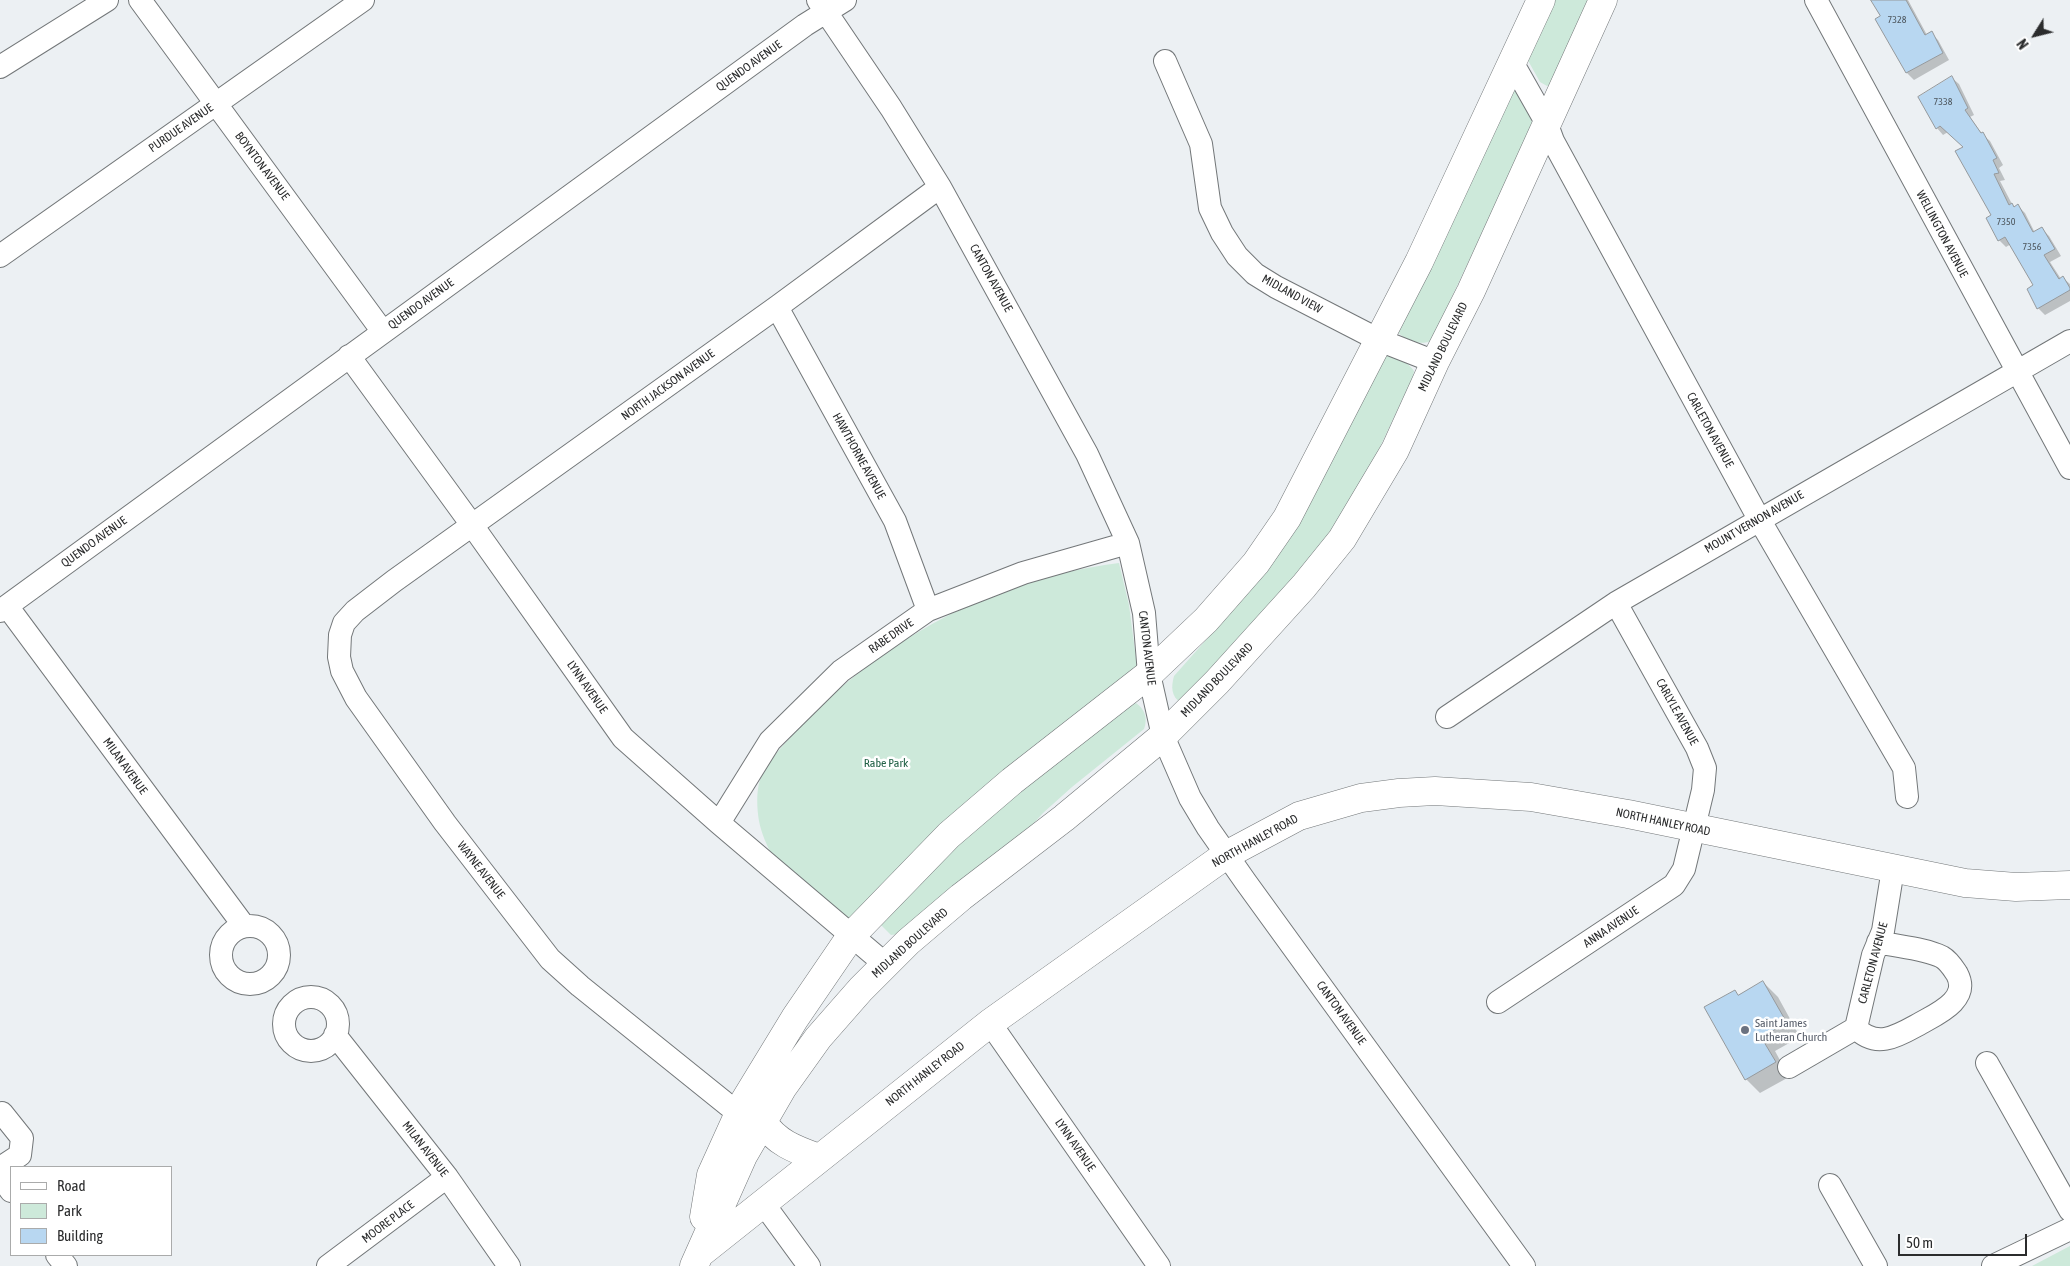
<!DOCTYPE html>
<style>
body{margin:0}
#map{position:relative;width:2070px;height:1266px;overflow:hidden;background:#ecf0f3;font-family:"Asap Condensed",sans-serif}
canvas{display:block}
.legend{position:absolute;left:10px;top:1166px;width:162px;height:90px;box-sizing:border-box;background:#fff;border:1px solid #aaabab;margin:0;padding:6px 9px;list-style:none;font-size:15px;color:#2b2c2d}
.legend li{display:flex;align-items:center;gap:10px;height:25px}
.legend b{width:25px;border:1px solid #aaabab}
.north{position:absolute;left:2010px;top:10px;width:50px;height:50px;-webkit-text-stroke:4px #fff;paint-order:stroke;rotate:234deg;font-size:14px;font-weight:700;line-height:20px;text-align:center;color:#2b2c2d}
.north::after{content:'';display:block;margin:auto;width:18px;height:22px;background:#2b2c2d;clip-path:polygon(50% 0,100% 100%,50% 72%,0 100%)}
.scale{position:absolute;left:1898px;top:1234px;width:129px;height:22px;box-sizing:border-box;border:2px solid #2b2c2d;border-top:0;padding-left:6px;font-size:15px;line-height:18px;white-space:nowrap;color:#2b2c2d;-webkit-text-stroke:4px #fff;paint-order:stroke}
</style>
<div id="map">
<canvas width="2070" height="1266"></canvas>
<ul class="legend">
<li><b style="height:6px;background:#fff"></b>Road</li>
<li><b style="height:14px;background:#cde9da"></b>Park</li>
<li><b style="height:14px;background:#b8d7f1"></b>Building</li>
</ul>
<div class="north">N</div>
<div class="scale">50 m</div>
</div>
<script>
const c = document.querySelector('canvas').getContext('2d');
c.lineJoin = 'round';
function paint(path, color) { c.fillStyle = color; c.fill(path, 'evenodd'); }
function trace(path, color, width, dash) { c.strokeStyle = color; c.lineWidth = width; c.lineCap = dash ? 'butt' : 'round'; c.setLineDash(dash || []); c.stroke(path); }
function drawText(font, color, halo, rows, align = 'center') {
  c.font = font + ' "Asap Condensed",sans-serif'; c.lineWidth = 5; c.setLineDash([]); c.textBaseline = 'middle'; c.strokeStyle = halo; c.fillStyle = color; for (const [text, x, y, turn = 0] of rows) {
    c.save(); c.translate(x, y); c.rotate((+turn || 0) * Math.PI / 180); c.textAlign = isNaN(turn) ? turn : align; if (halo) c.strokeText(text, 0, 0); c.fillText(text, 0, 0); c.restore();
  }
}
const green = new Path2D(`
 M1551 0H1592L1553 83 1547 86 1540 82 1526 57Z
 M1514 88C1524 96 1533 114 1532 127L1431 341C1419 346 1402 340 1395 328Z
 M1385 356C1396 356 1408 362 1414 371L1413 377 1379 449 1358 489 1310 564 1181 703C1171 696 1171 687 1174 676L1262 577Z
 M1119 563 1129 605 1138 674 851 923C832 908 814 892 796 876 789 870 778 864 773 856 767 847 761 832 759 821 757 809 756 792 760 780 767 761 783 746 796 731 853 669 926 620 1005 590 1041 577 1081 568 1119 563Z
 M1136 703C1145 709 1148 719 1144 729L1072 787 1043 813 1024 834 899 934 891 935 881 925 889 909 1004 802 1130 706Z
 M2070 1246V1266H2032Z`);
const shadow = new Path2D(`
 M1872 0H1908L1927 35 1931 33 1938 40 1949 60 1914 80 1907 73 1877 19 1882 17Z
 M1952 78 1959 84 1974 115 1970 117 1982 134 1990 141 2003 165 1999 168 2005 180 2000 181 2012 204 2015 208 2018 206 2025 213 2035 233 2042 229 2049 236 2061 256 2050 262 2061 279 2063 278 2070 284V301L2045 315 2038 308 2035 286 2011 244 2006 247 1999 240 1993 215 1965 148 1948 132 1943 135 1937 128Z
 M1763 982 1778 997 1800 1037 1775 1051 1789 1077 1760 1093 1746 1079 1735 992 1739 996Z`);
const building = new Path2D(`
 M1871 0H1906L1925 35 1932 31 1943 53 1906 73 1875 19 1880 16Z
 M1952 76 1968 108 1965 110 1981 133 1983 132 1997 158 1993 160 1999 173 1994 174 2009 205 2012 203 2014 207 2018 204 2033 232 2042 227 2055 249 2044 255 2059 279 2063 276 2070 288V290L2037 309 2027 289 2033 285 2005 237 1998 241 1986 218 1991 215 1955 151 1963 147 1940 126 1936 129 1918 97Z
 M1763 981 1787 1023 1761 1037 1776 1062 1745 1080 1704 1007 1735 990 1738 995Z`);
const minor = new Path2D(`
 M140 0 383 332
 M818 0 891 108 940 187 1087 454 1128 543 1144 613 1149 674 1163 736 1190 798 1208 828 1245 881 1524 1266
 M1816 0 2070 468
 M1165 61 1201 144 1210 208 1222 233 1237 256 1255 274 1276 287 1379 340 1435 362
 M1512 62 1546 122 1553 141 1759 519 1904 768 1907 797
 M0 67 107 0
 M0 256 363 0
 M777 307 895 521 928 610
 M349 356 472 525 623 738 719 823 885 964
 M7 606 244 926
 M0 611 805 25 845 0
 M1447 717 1616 603 2070 341
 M719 823 770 741 841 671 928 610 1023 573 1128 543
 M221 955a29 29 0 1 1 58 0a29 29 0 1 1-58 0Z
 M284 1024a27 27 0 1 1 54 0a27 27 0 1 1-54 0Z
 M1498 1002 1674 885 1684 869 1703 790 1705 768 1697 748 1616 603
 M990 1023 1159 1266
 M1856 1028C1877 1050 1899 1035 1921 1023 1939 1013 1970 999 1957 974 1953 968 1949 961 1942 957 1923 948 1899 947 1878 942
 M1856 1028 1873 955 1883 931 1893 869
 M335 1035 447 1177 509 1266
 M1987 1063 2070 1210
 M1789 1067 1856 1028
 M0 1114 2 1113 22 1138 20 1155 0 1168
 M739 1114 580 986 550 959 445 823 356 698 342 671 339 657 340 635 344 623 355 611 394 581 777 307 940 187
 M0 1175 11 1191
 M1830 1185 1876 1266
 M763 1203 809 1266
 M57 1255 66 1266
 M328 1266 447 1177
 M1993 1266 2070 1229`);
const major = new Path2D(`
 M763 1122C776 1143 797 1150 819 1158
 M704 1217 711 1175 745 1100 795 1018 851 936 949 835 1012 781 1149 674 1206 620 1256 563 1287 518 1419 262 1541 0
 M702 1252 990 1023 1226 855 1299 816 1361 798 1399 793 1435 791 1531 797 1628 814 1965 883 2016 887 2070 885
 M694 1266 743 1156 783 1087 818 1038 861 989 908 942 961 897 1064 818 1163 736 1217 682 1304 586 1342 539 1395 450 1435 362 1471 291 1603 0`);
const markers = [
 [1745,1030,5,"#6b7280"]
];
const numberNames = [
 ["7328",1897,20],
 ["7338",1943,102],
 ["7350",2006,222],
 ["7356",2032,247]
];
const streetNames = [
 ["QUENDO AVENUE",749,66,-36],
 ["PURDUE AVENUE",181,128,-35],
 ["BOYNTON AVENUE",262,166,53],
 ["WELLINGTON AVENUE",1942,234,62],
 ["CANTON AVENUE",991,278,61],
 ["MIDLAND VIEW",1292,294,29],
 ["QUENDO AVENUE",421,304,-36],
 ["MIDLAND BOULEVARD",1443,347,-64],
 ["NORTH JACKSON AVENUE",668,385,-36],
 ["CARLETON AVENUE",1710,430,61],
 ["HAWTHORNE AVENUE",859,456,61],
 ["MOUNT VERNON AVENUE",1754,522,-30],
 ["QUENDO AVENUE",94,542,-36],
 ["RABE DRIVE",891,636,-35],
 ["CANTON AVENUE",1147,648,83],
 ["MIDLAND BOULEVARD",1217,680,-46],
 ["LYNN AVENUE",587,687,55],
 ["CARLYLE AVENUE",1677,712,61],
 ["MILAN AVENUE",125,766,54],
 ["NORTH HANLEY ROAD",1663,822,12],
 ["NORTH HANLEY ROAD",1255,841,-29],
 ["WAYNE AVENUE",481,870,52],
 ["ANNA AVENUE",1611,927,-34],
 ["MIDLAND BOULEVARD",910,943,-42],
 ["CARLETON AVENUE",1873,963,-75],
 ["CANTON AVENUE",1341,1013,54],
 ["NORTH HANLEY ROAD",925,1074,-38],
 ["LYNN AVENUE",1075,1145,55],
 ["MILAN AVENUE",425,1149,52],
 ["MOORE PLACE",388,1222,-37]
];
const parkNames = [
 ["Rabe Park",886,763]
];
const worshipNames = [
 ["Saint James",1755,1023],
 ["Lutheran Church",1755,1037]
];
paint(green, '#cde9da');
paint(shadow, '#0003');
paint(building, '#b8d7f1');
trace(building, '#95999c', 1);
trace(minor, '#737779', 24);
trace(major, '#737779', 29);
trace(minor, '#fff', 22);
trace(major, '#fff', 28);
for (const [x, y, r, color] of markers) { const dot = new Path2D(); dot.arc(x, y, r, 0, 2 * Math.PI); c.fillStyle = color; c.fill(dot); trace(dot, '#fff', 2); }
drawText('10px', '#4e575e', null, numberNames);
drawText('12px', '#2b2c2d', '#fff', streetNames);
drawText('12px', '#206045', '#fff', parkNames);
drawText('12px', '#5b616d', '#fff', worshipNames, 'left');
</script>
